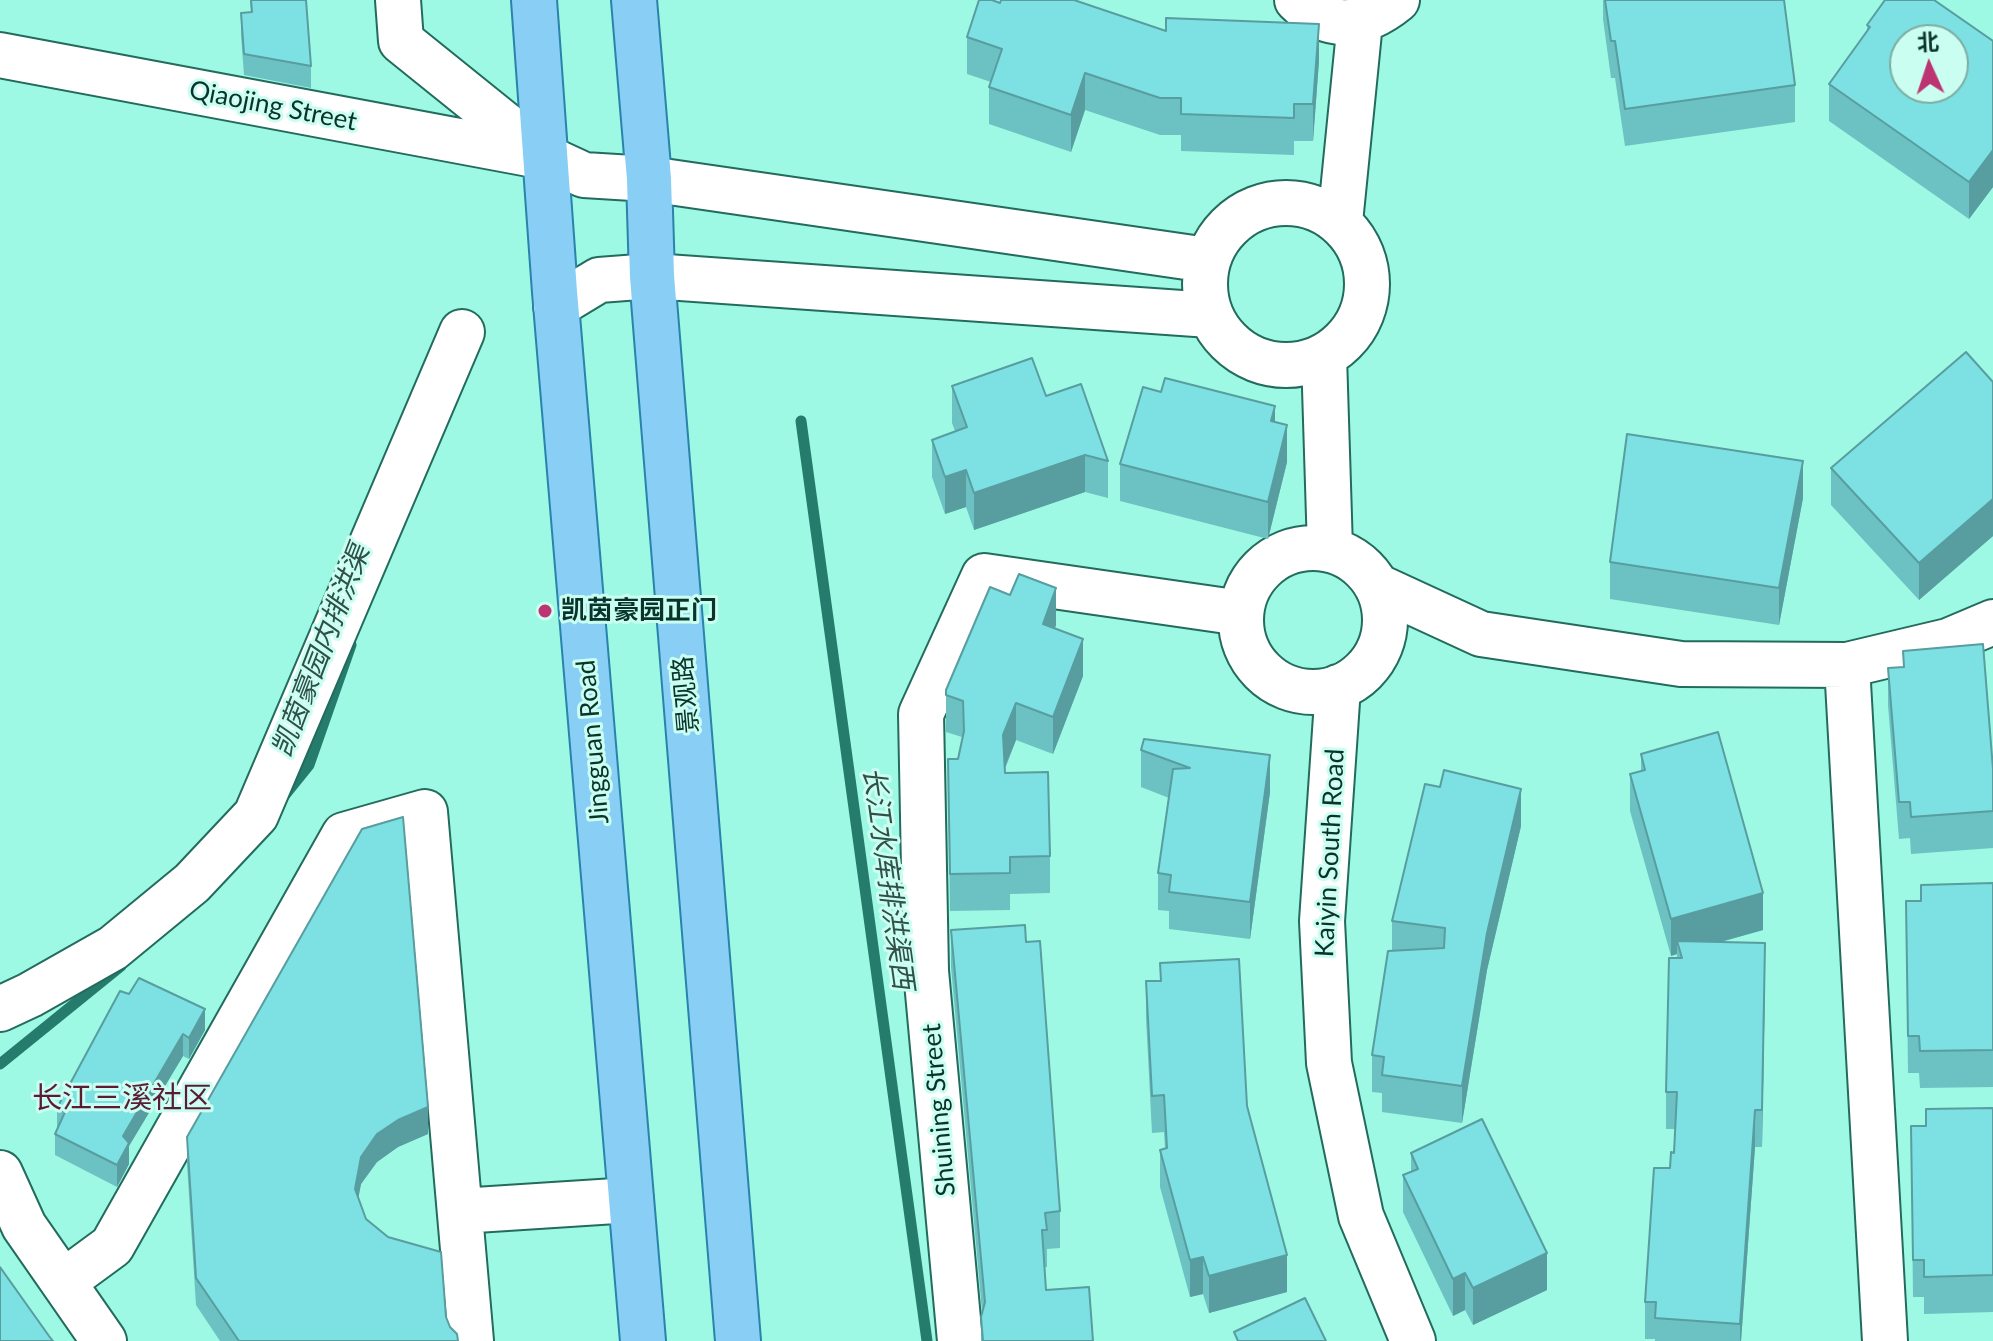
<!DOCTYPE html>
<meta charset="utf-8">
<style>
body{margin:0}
#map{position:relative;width:1993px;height:1341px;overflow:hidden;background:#9df9e3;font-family:Lato,"Noto Sans SC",sans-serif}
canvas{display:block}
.north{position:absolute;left:1889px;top:24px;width:80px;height:80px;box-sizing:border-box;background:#cafef1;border:2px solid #7dada2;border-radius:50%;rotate:357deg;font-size:22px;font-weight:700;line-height:32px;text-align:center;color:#0a332b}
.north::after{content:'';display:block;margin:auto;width:28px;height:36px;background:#bd3472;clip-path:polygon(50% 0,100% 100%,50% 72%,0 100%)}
</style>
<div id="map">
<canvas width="1993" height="1341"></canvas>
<div class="north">北</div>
</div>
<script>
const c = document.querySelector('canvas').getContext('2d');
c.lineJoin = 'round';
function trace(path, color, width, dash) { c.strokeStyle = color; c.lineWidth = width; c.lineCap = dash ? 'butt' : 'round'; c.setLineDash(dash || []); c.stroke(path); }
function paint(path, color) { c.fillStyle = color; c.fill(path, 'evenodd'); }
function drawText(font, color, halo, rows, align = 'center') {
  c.font = font + ' Lato,"Noto Sans SC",sans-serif'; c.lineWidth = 6; c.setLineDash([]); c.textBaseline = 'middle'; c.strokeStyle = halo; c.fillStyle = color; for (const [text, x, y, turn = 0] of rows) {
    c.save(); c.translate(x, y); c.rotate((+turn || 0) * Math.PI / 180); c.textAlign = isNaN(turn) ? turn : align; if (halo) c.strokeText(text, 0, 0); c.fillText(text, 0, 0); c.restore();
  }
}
const stream = new Path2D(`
 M801 421 927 1341
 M284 796 309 765 351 645
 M0 1064 121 966`);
const minor = new Path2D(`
 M398 0 401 41 545 157 584 175 649 179 1207 260
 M1297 0C1329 32 1364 27 1397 0
 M0 55 540 156
 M1205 284a81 81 0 1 1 162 0a81 81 0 1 1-162 0Z
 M1340 222 1360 22
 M556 306 599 280 652 276 1210 315
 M1324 356 1330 549
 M1241 620a72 72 0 1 1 144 0a72 72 0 1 1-144 0Z
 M1379 587 1481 634 1681 664 1847 665 1948 641 1993 622
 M1847 665 1885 1341
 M1338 687 1322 921 1329 1063 1361 1216 1413 1341
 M0 1009 30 995 113 948 192 883 256 815 462 332
 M0 1173 24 1226 104 1341
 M460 1211 631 1200
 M63 1282 112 1246 344 835 425 812 471 1341
 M960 1341 926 971 921 714 984 576 1241 613`);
const major = new Path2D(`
 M534 0 555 292 643 1341
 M634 0 649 179 652 276 738 1341`);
const wall = new Path2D(`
 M250 0H306L311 66V88L244 75 241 35V13L251 12Z
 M1603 0H1784L1795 85V122L1625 146 1615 78H1611L1603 19Z
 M1000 3 1166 31 1319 61 1313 141H1294V155L1181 151V135H1160L1085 110 1071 152 989 124V87L991 82 967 74V37Z
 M1867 25 1993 41V187L1969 219 1829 121V84L1867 31Z
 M1993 382V536L1919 600 1831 505V468Z
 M952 386 1046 396 1108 461V498L1085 492 974 530 966 507 945 514 932 477V440L955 431 952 423Z
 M1275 422 1287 462 1268 539 1120 501V464Z
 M1803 498 1779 625 1610 599V562Z
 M1056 625 1055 628 1083 676 1053 754 1016 740 1005 769V773L1050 856V893L1010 894V910L950 911 948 759H958L962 737 946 732V690Z
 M1903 651 1993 769V848L1911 854 1910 838 1899 839 1888 705V668L1903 667Z
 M1141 750 1270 792 1250 939 1169 929V911L1158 910V873L1169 798 1141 787Z
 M1641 754 1763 930 1721 942 1765 980 1762 1147H1755L1741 1341H1655V1339H1645V1302L1670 1168 1674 1153 1675 1129H1666V1092L1677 954 1671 956 1630 811V774L1641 771Z
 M1521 826 1487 970 1462 1123 1382 1112V1093L1372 1092V1055L1392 951V921Z
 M1993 883V1087L1920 1088 1919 1073H1908L1906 901H1921Z
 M951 930 1026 942 1060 1211V1248L1047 1249V1267H1044L1046 1290 1093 1341H981V1317L982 1311 951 967Z
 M1160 963 1247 1106 1287 1292 1209 1313 1203 1294 1190 1297 1160 1187V1150L1165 1148 1164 1132 1152 1133 1146 1018V981H1160Z
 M129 994 205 1030 189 1059 183 1056 129 1146V1164L117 1187 55 1155V1134L57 1129V1108Z
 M1993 1108V1312L1924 1314V1297H1913L1911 1126H1926Z
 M428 1134 398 1147 377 1162 361 1184 358 1198 366 1219 446 1317 450 1327 458 1341H220L196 1305 187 1164V1137Z
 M1411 1153 1547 1290 1473 1325 1465 1310 1453 1316 1403 1212V1175L1411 1172Z`);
const shadedWall = new Path2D(`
 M1319 24V61L1313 141V104Z
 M1085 73V110L1071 152V115Z
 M1993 150V187L1969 219V182Z
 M1275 406V443L1271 421Z
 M1287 425V462L1268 539V502Z
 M1085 455V492L974 530V493Z
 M1803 461V498L1779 625V588Z
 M966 470V507L945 514V477Z
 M1993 499V536L1919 600V563Z
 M1056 588V625L1043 660V624Z
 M1083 639V676L1053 754V717Z
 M1016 703V740L1003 772V735Z
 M1270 755V792L1250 939V902Z
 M1521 789V826L1487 970 1462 1123V1086L1487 933Z
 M1763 893V930L1680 953 1677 941V954L1671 956V919Z
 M1765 943V980L1762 1147V1110Z
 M205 1009V1030L189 1059V1038Z
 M183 1034V1056L129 1146V1164L117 1187V1165L123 1136Z
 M428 1107V1134L398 1147 377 1162 361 1184 355 1216V1189L361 1157 377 1134 398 1120Z
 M1755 1110V1147L1741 1341H1740V1324Z
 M1547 1253V1290L1473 1325V1288Z
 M1287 1255V1292L1209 1313V1276Z
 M1203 1257V1294L1190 1297V1260Z
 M1465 1273V1310L1453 1316V1279Z`);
const building = new Path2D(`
 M251 0H306L311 66 244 54 241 13 252 12Z
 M979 0H992L1000 3 1001 0H1074L1166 31V18L1319 24 1313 104H1294V118L1181 114V98H1160L1085 73 1071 115 989 87 1002 49 967 37Z
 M1605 0H1784L1795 85 1625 109 1615 41H1611Z
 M1885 0H1934L1993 41V150L1969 182 1829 84 1870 27 1867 25ZM1905 40H1953V88H1905Z
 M1966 352 1993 382V499L1919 563 1831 468Z
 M1032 358 1046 396 1081 384 1108 461 1085 455 974 493 966 470 945 477 932 440 967 427 952 386Z
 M1165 378 1275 406 1271 421 1287 425 1268 502 1120 464 1143 387 1161 392Z
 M1627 434 1803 461 1779 588 1610 562Z
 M1019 574 1056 588 1043 624 1083 639 1053 717 1016 703 1003 735 1005 773 1048 772 1050 856 1010 857V873L950 874 948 759H958L964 731 963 701 946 695V690L990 587 1010 595Z
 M1983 644 1993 769V811L1911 817 1910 802H1899L1888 668 1904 667 1903 651Z
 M1718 732 1763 893 1671 919 1630 774 1645 770 1641 754Z
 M1144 739 1270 755 1250 902 1169 892 1171 875 1158 873 1173 769 1190 768 1141 750Z
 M1444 770 1521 789 1487 933 1462 1086 1382 1075 1384 1057 1372 1055 1388 951 1444 948 1445 928 1392 921 1425 784 1440 787Z
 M403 817 428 1107 398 1120 377 1134 361 1157 355 1189 366 1219 388 1237 441 1252 446 1317 450 1327 457 1334 458 1341H239L196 1278 187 1137 362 829Z
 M1993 883V1050L1920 1051 1919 1036H1908L1906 901H1921V885Z
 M1025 925 1026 942 1040 941 1060 1211 1045 1213 1047 1230H1042L1046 1290 1089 1287 1093 1341H983L981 1317 985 1302 951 930Z
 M1677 941 1765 943 1762 1110H1755L1740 1324 1655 1318 1656 1302H1645L1654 1168H1670L1671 1152 1674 1153 1677 1092H1666L1669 958H1682Z
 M1239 959 1247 1106 1287 1255 1209 1276 1203 1257 1190 1260 1160 1150 1167 1148 1164 1095 1152 1096 1146 981H1161L1160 963Z
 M139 978 205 1009 189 1038 183 1034 123 1136 129 1143 117 1165 55 1134 65 1112 57 1108 120 991 129 994Z
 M1993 1108V1275L1924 1277V1260H1913L1911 1126H1926V1109Z
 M1482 1119 1547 1253 1473 1288 1465 1273 1453 1279 1403 1175 1418 1169 1411 1153Z
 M0 1267 49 1336 53 1341H0Z
 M1305 1298 1326 1341H1238L1234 1332Z`);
const markers = [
 [545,611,8,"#bd3472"]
];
const streetNames = [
 ["Qiaojing Street",273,106,11],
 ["景观路",686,695,-95],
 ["Jingguan Road",593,742,-95],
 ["Kaiyin South Road",1330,853,-87],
 ["Shuining Street",939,1110,-95]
];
const poiNames = [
 ["凯茵豪园正门",561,611]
];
const waterNames = [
 ["凯茵豪园内排洪渠",321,651,-69],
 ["长江水库排洪渠西",888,878,82]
];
const quarterNames = [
 ["长江三溪社区",122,1098]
];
trace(stream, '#257c6c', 11);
trace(minor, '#236b5d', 48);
trace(major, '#2983aa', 48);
trace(minor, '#fff', 44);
trace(major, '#89cef5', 44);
paint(wall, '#6cc1c3');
paint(shadedWall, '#589d9f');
paint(building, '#7de0e3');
trace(building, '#589d9f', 2);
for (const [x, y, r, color] of markers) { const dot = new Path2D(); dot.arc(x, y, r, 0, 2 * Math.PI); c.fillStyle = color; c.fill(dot); trace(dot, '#cafef1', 3); }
drawText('26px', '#0a332b', '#cafef1', streetNames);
drawText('bold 26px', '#0a332b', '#cafef1', poiNames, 'left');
drawText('italic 28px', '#2f4f47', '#cafef1', waterNames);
drawText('30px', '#5b1a36', '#cafef1', quarterNames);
</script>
